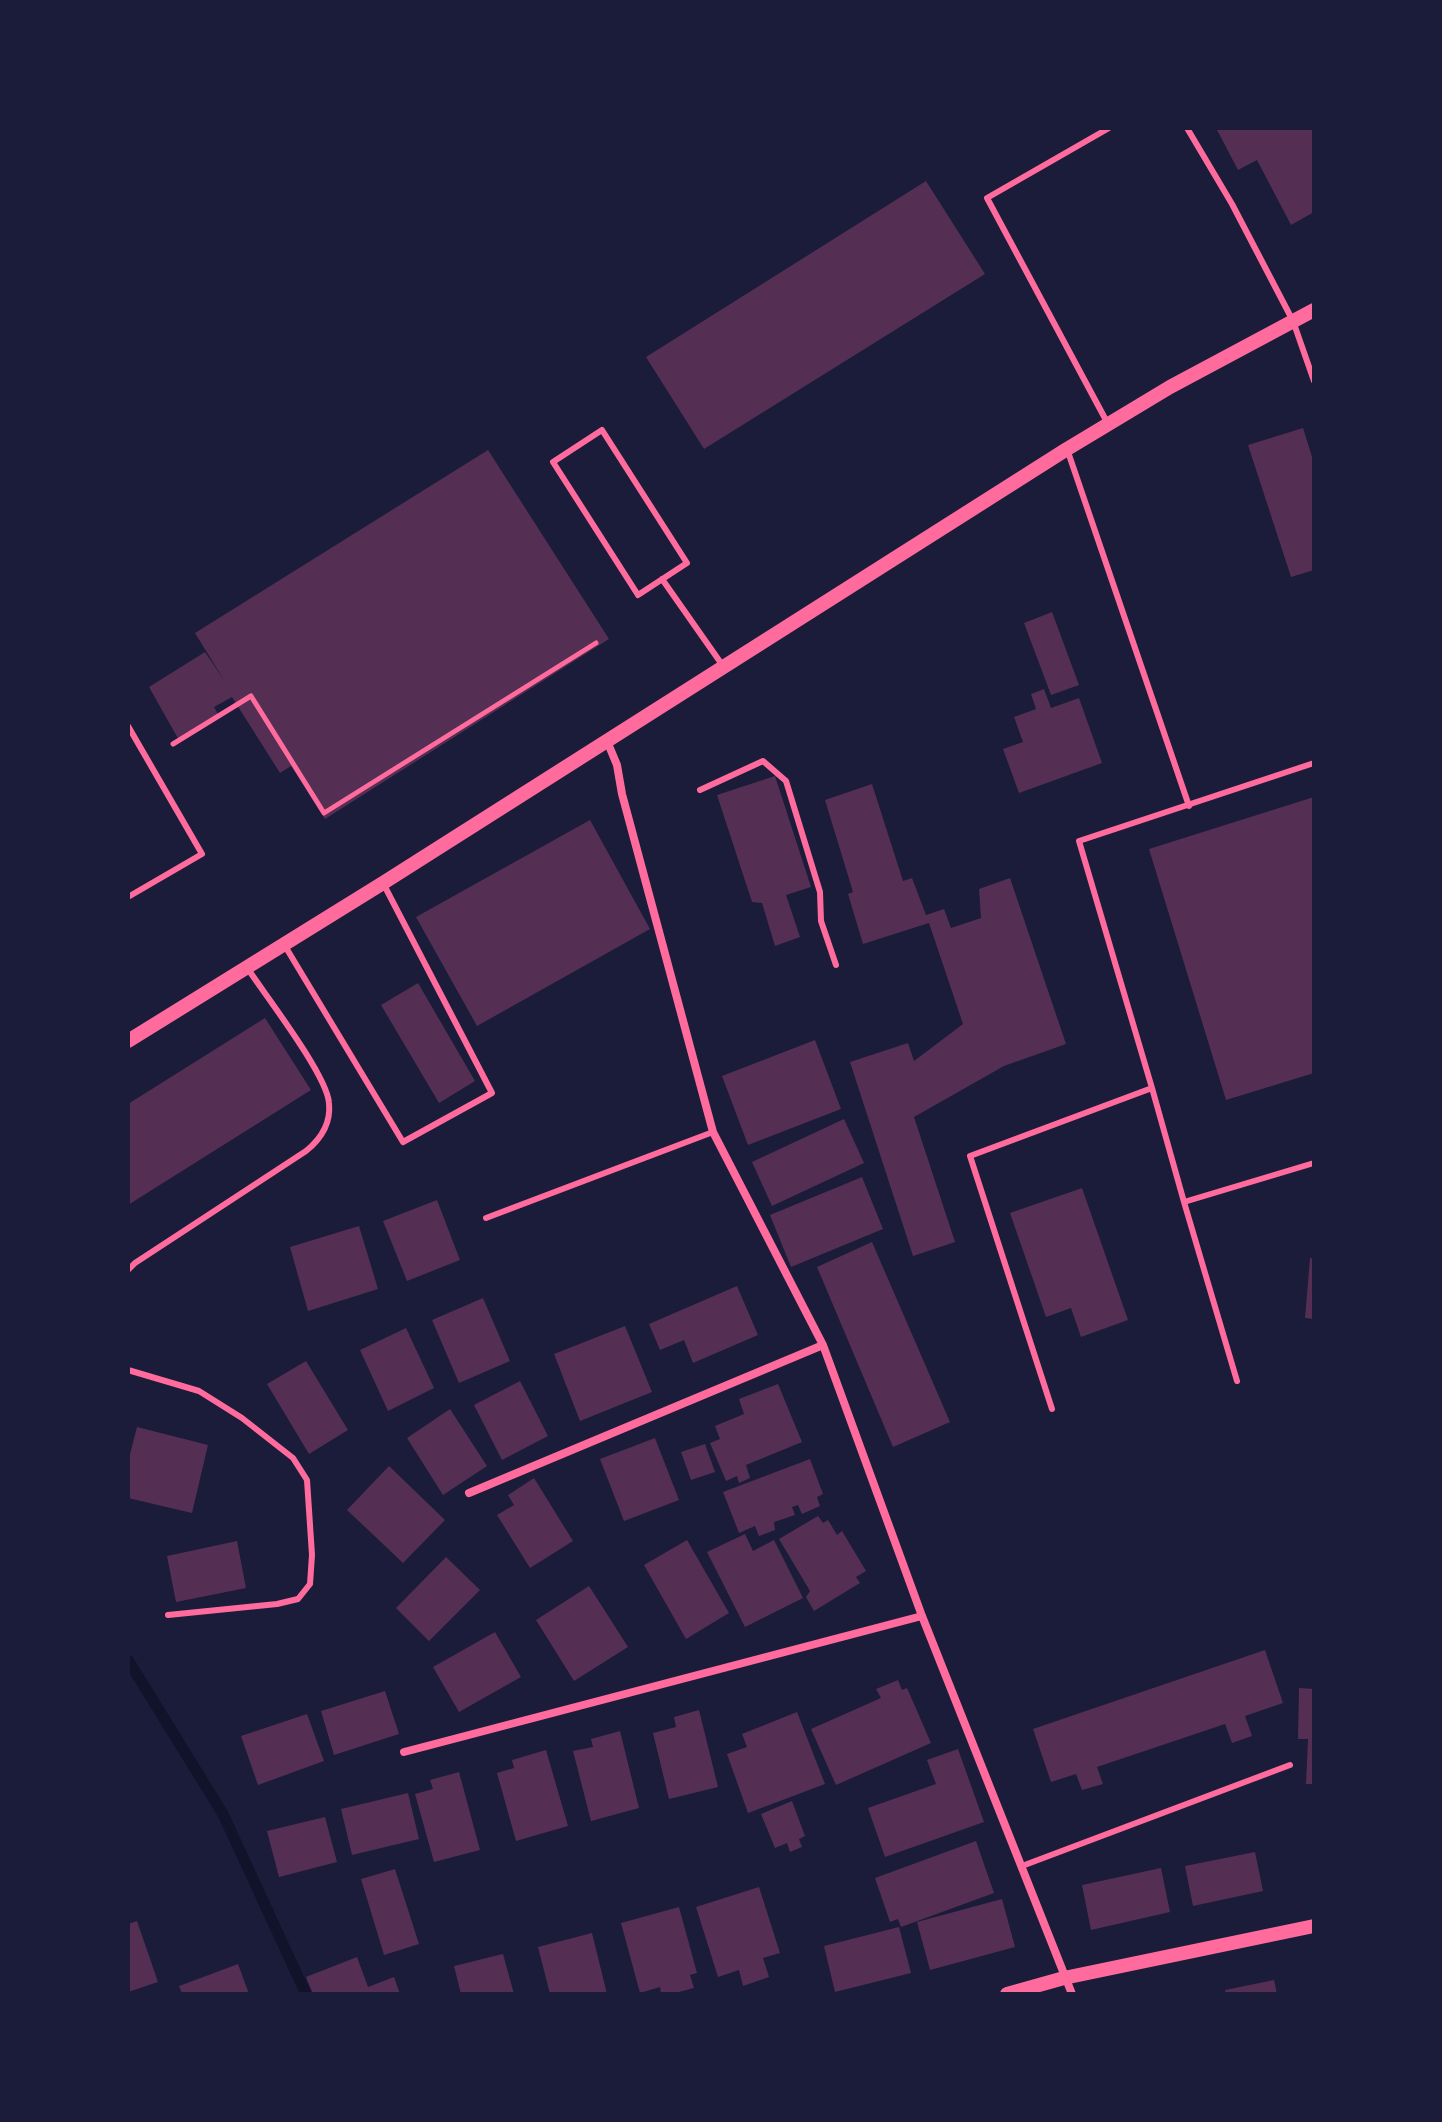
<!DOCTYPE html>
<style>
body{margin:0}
#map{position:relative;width:1442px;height:2122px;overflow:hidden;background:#1b1b3a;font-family:Ubuntu,sans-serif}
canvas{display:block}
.frame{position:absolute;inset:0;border:130px solid #1b1b3a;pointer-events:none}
</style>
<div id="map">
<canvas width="1442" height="2122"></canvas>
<div class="frame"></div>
</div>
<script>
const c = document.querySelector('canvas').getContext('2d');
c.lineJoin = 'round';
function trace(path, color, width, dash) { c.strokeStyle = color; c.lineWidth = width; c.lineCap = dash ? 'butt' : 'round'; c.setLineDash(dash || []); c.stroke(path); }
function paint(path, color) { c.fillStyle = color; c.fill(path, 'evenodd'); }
const stream = new Path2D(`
 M128 1660 223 1814 306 1994`);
const building = new Path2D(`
 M1216 128H1314V212L1291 225 1257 160 1238 170Z
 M926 181 985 274 704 449 646 357Z
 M1303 428 1314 463V570L1291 577 1248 445Z
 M488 450 609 639 325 819 291 766 280 773 232 697 214 707 219 716 180 742 149 687 205 652 224 680 195 633Z
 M1052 612 1079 685 1051 695 1024 623Z
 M1044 689 1051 708 1079 698 1102 763 1019 793 1003 749 1023 742 1014 717 1036 709 1031 694Z
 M775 776 811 887 786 895 800 937 775 946 762 903 752 902 717 795Z
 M872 784 903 881 912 878 926 915 944 909 951 928 981 918 979 889 1010 878 1066 1044 1004 1066 914 1117 955 1242 913 1256 850 1062 908 1043 914 1061 963 1024 929 923 863 944 848 894 853 892 825 800Z
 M1314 797V1073L1226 1100 1149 849Z
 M590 820 650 929 477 1026 416 917Z
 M418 983 475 1081 439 1103 381 1005Z
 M265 1018 311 1090 128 1205V1104Z
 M815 1040 841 1109 748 1145 722 1076Z
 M844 1119 864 1163 772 1206 752 1162Z
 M862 1177 883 1229 791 1267 770 1215Z
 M1082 1188 1128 1320 1081 1337 1071 1308 1046 1317 1010 1213Z
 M437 1200 460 1260 407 1281 383 1221Z
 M359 1226 378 1289 308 1311 290 1247Z
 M872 1242 950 1422 893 1447 817 1267Z
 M1310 1258 1314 1259V1319L1305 1318Z
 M737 1286 758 1335 693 1363 684 1340 660 1350 649 1324Z
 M483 1298 510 1361 459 1383 432 1320Z
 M625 1326 652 1392 580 1421 554 1354Z
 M406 1328 434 1388 388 1411 360 1350Z
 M306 1361 348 1430 309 1454 267 1384Z
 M520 1381 548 1436 502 1460 474 1405Z
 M778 1384 802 1442 746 1465 750 1478 739 1483 737 1476 726 1481 710 1443 720 1439 715 1426 744 1414 739 1399Z
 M450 1409 487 1466 443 1495 407 1438Z
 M137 1427 208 1445 192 1513 128 1498V1462Z
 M655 1438 679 1500 624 1521 600 1459Z
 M705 1444 715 1472 691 1480 681 1452Z
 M810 1459 823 1494 817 1497 820 1506 802 1514 798 1505 792 1507 795 1515 774 1522 775 1530 759 1536 755 1526 739 1533 723 1492Z
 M389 1466 445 1520 403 1563 347 1510Z
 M534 1478 573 1541 530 1568 497 1515 514 1505 508 1495Z
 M818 1516 823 1523 828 1520 837 1535 842 1531 866 1571 856 1577 860 1583 814 1611 806 1597 810 1591 779 1539Z
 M745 1534 753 1551 774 1540 803 1598 745 1627 707 1552Z
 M687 1540 729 1613 686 1639 644 1565Z
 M237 1541 246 1588 176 1602 167 1556Z
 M446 1557 480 1590 429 1641 396 1608Z
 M589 1586 628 1647 574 1681 536 1620Z
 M495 1632 521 1677 459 1712 433 1667Z
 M1265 1650 1283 1703 1245 1716 1252 1736 1232 1743 1225 1724 1097 1767 1103 1784 1082 1790 1076 1774 1051 1782 1033 1729Z
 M898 1680 902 1690 907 1688 931 1743 836 1785 811 1729 881 1698 876 1689Z
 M1299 1688 1314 1689V1784H1306L1308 1739H1298Z
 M385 1691 399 1734 334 1755 321 1711Z
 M699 1710 718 1787 669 1799 653 1733 676 1727 674 1717Z
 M797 1712 825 1784 748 1813 727 1754 747 1747 742 1734Z
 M307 1714 324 1761 258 1785 241 1736Z
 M620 1731 639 1808 591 1821 573 1751 593 1747 591 1739Z
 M958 1749 984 1822 885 1857 868 1808 936 1784 927 1760Z
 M546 1750 568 1826 516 1841 497 1773 514 1768 512 1760Z
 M459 1772 480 1850 434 1862 415 1794 433 1789 430 1780Z
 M408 1793 419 1839 352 1855 341 1809Z
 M792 1801 805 1836 799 1839 802 1847 790 1852 787 1843 775 1848 761 1814Z
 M325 1817 337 1862 279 1877 267 1831Z
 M976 1841 994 1893 901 1927 898 1919 890 1922 875 1878Z
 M1255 1852 1263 1891 1193 1906 1185 1866Z
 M1161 1868 1170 1912 1091 1930 1082 1885Z
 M395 1869 419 1944 384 1955 361 1879Z
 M759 1887 780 1953 763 1958 769 1977 743 1986 739 1970 718 1977 696 1907Z
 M1002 1899 1015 1947 930 1970 917 1922Z
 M679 1907 697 1973 690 1975 694 1988 671 1994H661L660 1987 640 1993 621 1923Z
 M137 1921 158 1982 128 1992V1924Z
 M899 1927 911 1973 835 1992 824 1946Z
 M592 1933 607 1994H550L538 1947Z
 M503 1954 514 1994H461L454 1966Z
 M357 1957 368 1987 394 1977 400 1994H313L306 1977Z
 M238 1964 249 1994H182L179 1986Z
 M1274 1980 1277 1994H1226L1225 1990Z`);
const path = new Path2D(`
 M173 744 251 696 324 813 596 643`);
const service = new Path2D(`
 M1187 128 1232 204 1293 321 1314 381
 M1108 424 987 198 1109 128
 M602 430 687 563 638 595 553 462Z
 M1067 449 1189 806
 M662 579 723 666
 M128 726 202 854 128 897
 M700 790 763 761 786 781 820 892 821 921 836 965
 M285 946 403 1142 492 1093 383 883
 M1152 1088 1079 841 1314 763
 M486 1218 713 1132
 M128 1270 135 1263 306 1151C321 1139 331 1123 329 1103 327 1075 266 996 248 969
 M128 1370 199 1391 242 1418 293 1458 307 1480 312 1555 310 1584 298 1599 277 1604 168 1615
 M1237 1381 1184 1202 1314 1163
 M1052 1409 970 1156 1152 1088 1184 1202
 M1022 1866 1290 1765`);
const minor = new Path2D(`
 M607 741 617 765 622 794 713 1132 823 1345 922 1616 1072 1994
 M469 1493 823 1345
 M404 1752 922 1616`);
const tertiary = new Path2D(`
 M128 1041 383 883 1067 449 1170 387 1314 310
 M1007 1994 1064 1978 1314 1926`);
trace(stream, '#12122b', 11);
paint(building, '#542f53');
trace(path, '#ff6b9d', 5);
trace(service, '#ff6b9d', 6);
trace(minor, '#ff6b9d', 8);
trace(tertiary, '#ff6b9d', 14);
</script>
